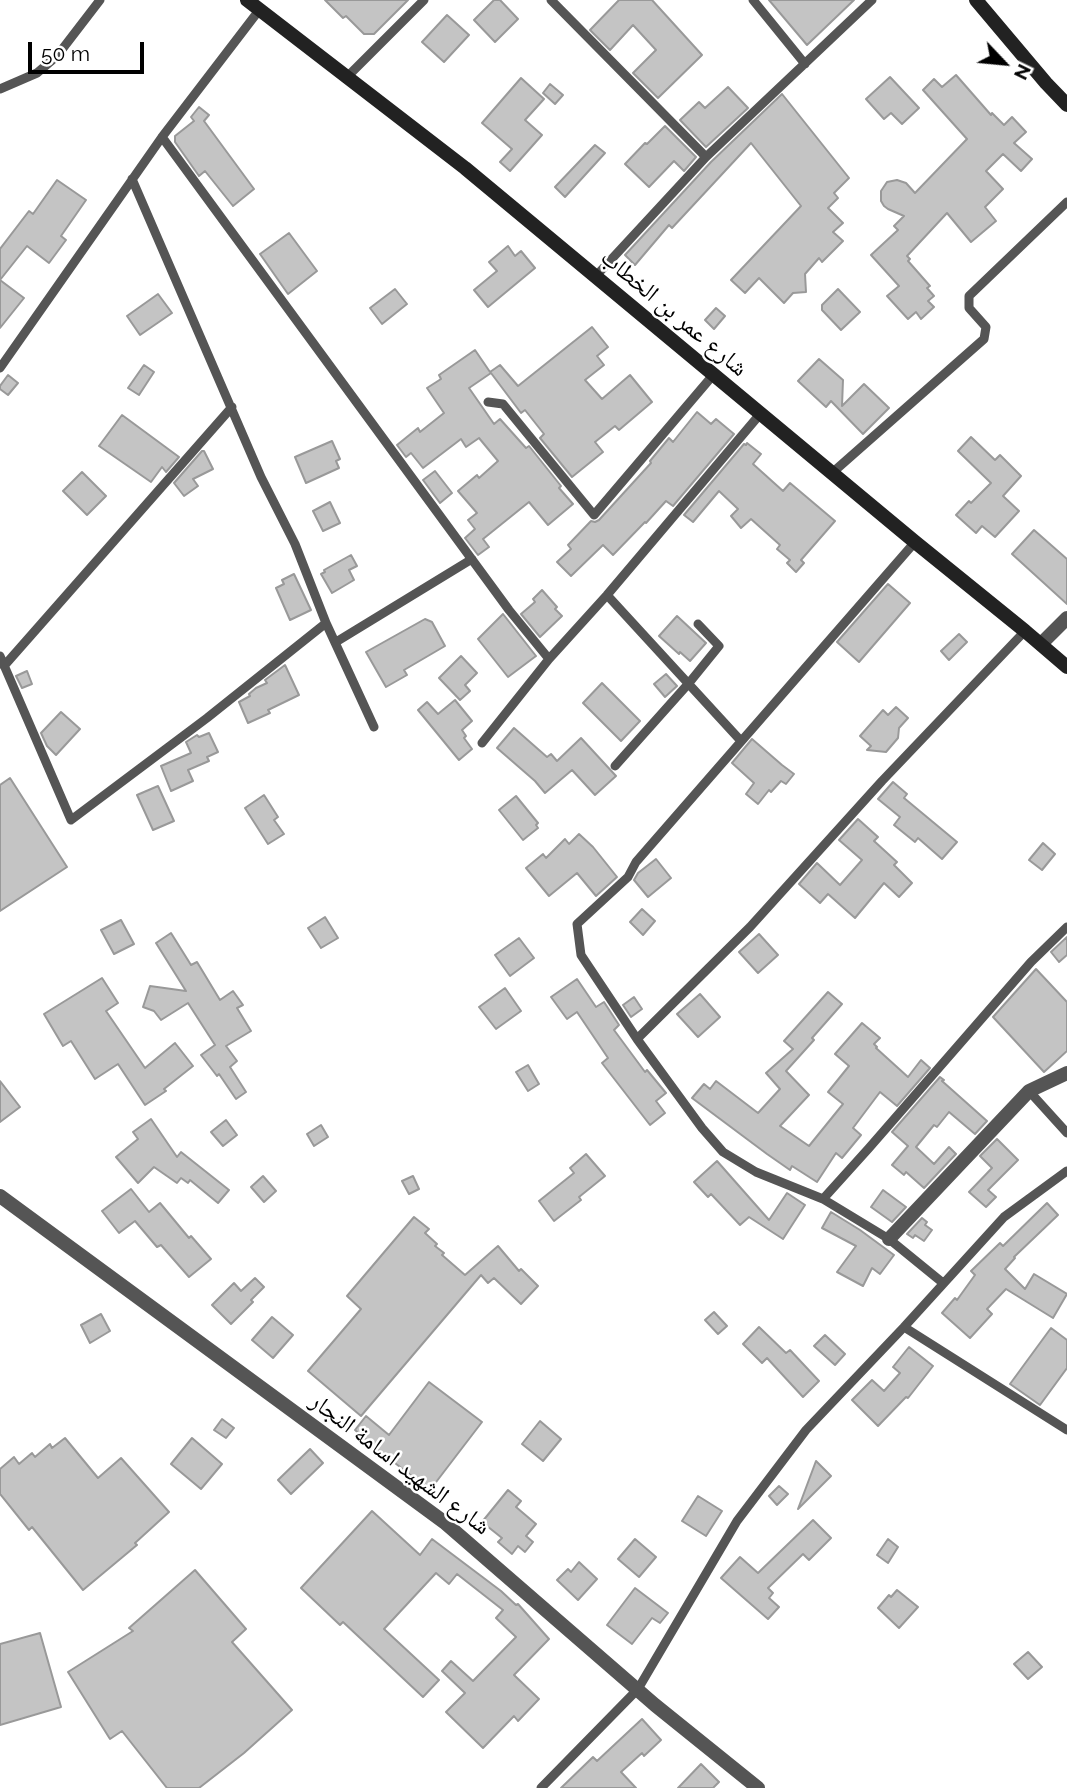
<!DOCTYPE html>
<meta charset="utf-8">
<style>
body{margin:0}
#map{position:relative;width:1067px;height:1788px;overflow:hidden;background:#fff;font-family:Raleway,sans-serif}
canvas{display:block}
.north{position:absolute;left:969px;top:28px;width:70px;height:70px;-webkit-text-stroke:5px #fff;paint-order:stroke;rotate:116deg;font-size:19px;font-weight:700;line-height:28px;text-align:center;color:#000}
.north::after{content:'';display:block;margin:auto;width:24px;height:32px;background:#000;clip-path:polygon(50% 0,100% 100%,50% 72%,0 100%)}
.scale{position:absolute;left:28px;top:42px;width:116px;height:32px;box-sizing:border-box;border:4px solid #000;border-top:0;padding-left:9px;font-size:21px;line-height:24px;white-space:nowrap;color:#000;-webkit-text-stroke:5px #fff;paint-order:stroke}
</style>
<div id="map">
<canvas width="1067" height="1788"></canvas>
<div class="north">N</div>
<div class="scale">50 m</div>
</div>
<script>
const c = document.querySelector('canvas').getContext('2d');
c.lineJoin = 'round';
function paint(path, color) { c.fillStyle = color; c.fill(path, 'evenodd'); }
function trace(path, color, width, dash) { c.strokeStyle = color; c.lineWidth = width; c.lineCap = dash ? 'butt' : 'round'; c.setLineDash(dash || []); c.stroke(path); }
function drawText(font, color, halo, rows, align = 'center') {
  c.font = font + ' Raleway,"Noto Naskh Arabic",sans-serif'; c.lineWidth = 5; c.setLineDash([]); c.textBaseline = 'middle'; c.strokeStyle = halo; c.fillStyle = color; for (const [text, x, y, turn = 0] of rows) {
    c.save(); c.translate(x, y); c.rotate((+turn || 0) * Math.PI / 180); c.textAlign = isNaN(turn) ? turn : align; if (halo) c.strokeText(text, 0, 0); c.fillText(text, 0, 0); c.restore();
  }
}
const building = new Path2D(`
 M325 0H408L374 34H364L346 16 343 18Z
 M494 0H500L518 19 495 42 474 20Z
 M619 0H652L702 55 658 98 633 73 656 50 633 25 610 50 590 30Z
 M769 0H854L807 45Z
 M447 15 469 35 444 62 422 42Z
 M956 75 991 115 992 113 1004 125 1012 117 1026 132 1014 143 1032 159 1021 171 1003 154 986 171 1003 189 985 207 996 221 971 242 947 213 907 256 910 259 908 261 930 286 927 288 934 296 928 301 934 307 921 319 916 312 908 319 887 296 899 286 871 255 898 230 894 226 904 216 888 209 884 206 881 201V191L887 182 897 180 906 183 915 193 967 139 923 90 934 79 942 87Z
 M890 77 919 108 902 124 891 113 884 119 866 99Z
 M521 78 544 99 525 120 542 135 510 171 500 162 512 149 482 123Z
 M550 84 563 95 555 104 543 93Z
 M728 87 748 108 706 147 680 120 699 102 705 108Z
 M782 94 849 178 834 193 838 198 828 208 843 223 833 232 843 241 822 262 819 258 805 274 806 292 793 293 784 303 759 278 745 293 731 280 801 206 751 143 672 228 669 225 635 265 625 255 711 162Z
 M199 107 209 115 204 121 254 189 233 206 205 171 199 176 175 142V136L194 121 191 117Z
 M665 126 696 157 684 171 674 161 649 187 625 164 645 143 647 144Z
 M595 145 605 153 565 197 555 187Z
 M57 180 86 200 61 236 66 240 49 263 27 246 0 280 24 298 0 328V249L29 211 33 214Z
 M289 233 317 271 288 294 260 254Z
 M508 246 515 256 521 251 535 268 488 307 474 290 497 271 489 262Z
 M395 289 407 304 382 324 370 308Z
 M838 289 860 312 841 330 822 310V305Z
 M158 294 172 313 140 335 127 316Z
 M716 308 725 316 714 329 705 320Z
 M592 327 608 347 597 356 604 365 585 380 602 399 630 375 652 402 619 430 615 426 595 442 603 452 572 477 540 438 544 434 525 410 521 413 491 373 469 388 494 424 500 419 526 448 529 446 561 486 559 488 573 504 548 525 529 502 483 539 489 547 478 555 465 538 475 529 468 520 477 513 458 491 477 475 479 478 498 461 479 438 466 447 461 439 423 468 411 453 406 457 397 445 418 428 420 432 444 413 427 388 441 379 439 375 475 350 490 372 500 365 518 386Z
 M819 359 843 380 842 406 864 384 889 408 863 434 831 401 826 407 798 381Z
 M144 365 154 372 139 395 128 388Z
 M8 375 18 383 8 395 0 389V386Z
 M697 412 711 424 716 419 734 434 673 506 666 501 646 523 645 522 613 555 603 545 571 576 557 562 571 549 568 545 591 521 595 522 599 520 651 463 650 461 669 438 673 442Z
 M122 415 179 457 166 472 162 467 151 482 99 446Z
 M971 437 995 460 1000 455 1021 476 1003 496 1019 511 995 537 982 526 976 533 956 515 969 501 971 503 991 483 958 451Z
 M332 441 340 459 336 461 339 468 306 483 295 457Z
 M747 443 761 454 753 464 783 491 790 483 835 521 801 560 804 563 796 572 787 563 790 560 777 549 780 545 751 519 741 528 731 516 738 509 719 491 693 522 684 515 744 444 746 445Z
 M202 451H204L213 469 193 479 198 486 184 496 174 483Z
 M435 471 452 493 440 503 423 480Z
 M82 472 106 496 87 515 63 491Z
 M330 502 340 523 323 531 313 511Z
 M1034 530 1067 559V604L1012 554Z
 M351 555 357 566 349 570 354 580 332 593 321 574 325 572 324 570Z
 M294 574 311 610 290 620 276 588 284 584 282 580Z
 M888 584 910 603 859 662 837 642Z
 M542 590 557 607 555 609 562 616 540 637 521 614 535 602 533 599Z
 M503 614 536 656 508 677 478 639Z
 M677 616 706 643 690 661 680 652 679 654 659 636Z
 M425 619 432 622 445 646 404 670 407 675 386 687 366 652Z
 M959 634 967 642 949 660 941 651Z
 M461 656 477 673 465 685 470 691 460 700 439 678Z
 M285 665 299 695 268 710 270 713 248 723 239 702 250 696 249 694 256 688 267 683 265 680Z
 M27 671 32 684 22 688 16 676Z
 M666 674 677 686 665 697 654 684Z
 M602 683 640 721 621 741 583 703Z
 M455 700 472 721 462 730 466 736 464 738 472 749 459 760 418 710 427 702 438 714Z
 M896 707 908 718 899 728 898 738 886 752 867 750 871 746 860 736 883 710 888 715Z
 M61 712 80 729 56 755 47 746 41 733Z
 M514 728 547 757 551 754 557 761 581 738 616 776 595 795 572 770 545 793 535 781 497 748Z
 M209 733 218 752 207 757 209 761 188 770 193 781 171 791 161 766 191 753 186 742 197 735 199 737Z
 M752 739 782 765 794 774 786 784 781 781 771 792 769 790 758 804 746 794 754 783 732 763Z
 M10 778 67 867 0 911V785Z
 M893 782 907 794 904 798 957 842 942 859 918 838 915 842 894 825 900 817 878 799Z
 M158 786 174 821 153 830 137 795Z
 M264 795 278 817 274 820 284 834 268 844 245 808Z
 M516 796 538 823 536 825 538 828 523 840 499 810Z
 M858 819 878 837 874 841 897 862 894 865 912 883 899 897 884 883 855 918 828 894 820 903 799 884 817 863 840 885 862 860 839 840Z
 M579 834 593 847 617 877 596 896 577 873 549 896 526 868 543 854 546 858 565 839 569 844Z
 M1043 843 1055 854 1042 870 1029 860Z
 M656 859 671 878 648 897 634 880 638 873Z
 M642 909 655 921 643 935 630 922Z
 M325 917 338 938 321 948 308 928Z
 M121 920 134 944 114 954 101 930Z
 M171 933 191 965 197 962 220 1000 233 991 243 1005 237 1008 251 1031 226 1046 237 1061 230 1067 246 1092 236 1099 219 1074 217 1076 201 1055 215 1045 188 1003 161 1020 154 1011 143 1007 150 986 186 991 156 943Z
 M759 934 778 955 758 973 739 952Z
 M1067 937V955L1059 962 1051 952Z
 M519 938 534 958 510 976 495 955Z
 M1036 969 1067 1002V1051L1044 1072 993 1017Z
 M102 978 118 1003 106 1011 145 1068 175 1043 193 1066 164 1089 166 1091 145 1105 118 1064 95 1079 71 1041 63 1046 44 1014Z
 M577 979 596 1007 604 1002 619 1025 614 1030 645 1072 647 1070 666 1093 656 1101 665 1113 650 1125 602 1063 608 1058 577 1012 567 1019 551 997Z
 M505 988 521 1011 496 1029 479 1007Z
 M828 992 842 1004 812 1038 814 1040 786 1071 809 1095 780 1126 809 1146 843 1104 828 1092 849 1066 835 1054 862 1023 880 1038 874 1044 877 1047 876 1048 908 1077 921 1060 930 1068 897 1106 880 1092 853 1128 861 1135 842 1158 836 1153 817 1182 792 1166 790 1170 767 1154 692 1098 704 1084 710 1089 716 1081 758 1113 780 1089 766 1073 793 1049 784 1041Z
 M700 994 720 1017 698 1037 677 1014Z
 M634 997 642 1009 631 1017 623 1005Z
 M528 1065 539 1084 528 1091 516 1072Z
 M940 1077 944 1080 942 1081 987 1121 975 1134 949 1112 937 1127 934 1125 916 1147 934 1164 949 1147 956 1154 924 1188 906 1172 904 1175 892 1165 908 1146 892 1132Z
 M0 1081 20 1107 0 1122Z
 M151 1119 177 1157 181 1152 229 1190 218 1203 190 1180 188 1183 181 1178 177 1183 154 1167 138 1183 116 1157 138 1139 133 1132Z
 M226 1120 237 1135 223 1146 211 1132Z
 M321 1125 328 1137 314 1146 307 1134Z
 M997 1139 1018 1160 988 1190 996 1197 986 1207 969 1192 992 1168 980 1156Z
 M586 1154 605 1176 579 1197 581 1200 554 1221 539 1201 574 1173 570 1168Z
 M717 1161 769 1220 787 1193 805 1205 783 1239 749 1217 740 1225 711 1194 708 1197 694 1182Z
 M263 1176 276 1191 264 1202 251 1187Z
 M413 1176 419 1189 409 1194 402 1181Z
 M131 1189 149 1212 160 1203 189 1238 191 1236 211 1259 189 1277 161 1245 157 1247 135 1221 119 1233 102 1211Z
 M883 1190 906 1207 892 1222 871 1207Z
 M1047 1203 1058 1215 1014 1257 1015 1258 1005 1269 1025 1289 1034 1274 1067 1294 1053 1318 1006 1289 987 1309 992 1314 970 1338 942 1313 955 1298 957 1300 975 1275 971 1271 1000 1243 1003 1246Z
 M831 1212 860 1230 894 1255 880 1274 872 1268 863 1286 837 1272 856 1246 822 1228Z
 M414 1217 429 1229 425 1233 437 1244 435 1246 444 1253 442 1255 465 1275 498 1246 519 1271 521 1269 538 1286 521 1304 494 1278 488 1283 481 1275 361 1416 308 1371 361 1309 347 1296Z
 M922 1218 927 1222 925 1225 932 1230 924 1241 915 1235 913 1238 907 1234Z
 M255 1278 264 1287 251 1300 253 1302 231 1324 212 1305 234 1283 241 1291Z
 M714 1312 727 1326 718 1334 705 1320Z
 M101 1314 110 1331 90 1343 81 1325Z
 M272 1317 293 1335 273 1358 252 1340Z
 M759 1327 786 1353 790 1350 819 1381 803 1397 767 1358 762 1363 743 1344Z
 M1051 1328 1067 1340V1368L1040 1405 1010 1384Z
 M825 1335 845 1354 835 1365 814 1346Z
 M909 1347 933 1366 908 1398 906 1397 878 1426 852 1400 872 1380 884 1391 900 1373 893 1367Z
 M429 1382 482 1422 430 1490 378 1450 355 1430 366 1416 389 1435Z
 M222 1419 234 1428 226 1438 214 1430Z
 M540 1421 561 1439 543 1461 522 1444Z
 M65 1438 98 1478 121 1458 169 1512 135 1543 137 1545 83 1590 32 1527 29 1530 0 1494V1469L14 1457 19 1464 32 1453 35 1457 50 1444 52 1448Z
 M192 1438 222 1464 201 1489 171 1464Z
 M310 1449 323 1463 291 1494 278 1480Z
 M816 1461 831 1476 798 1509Z
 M779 1486 788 1494 777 1505 769 1496Z
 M508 1490 521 1501 516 1507 536 1524 526 1536 533 1542 525 1552 518 1546 512 1554 498 1542 502 1538 482 1522Z
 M698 1496 722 1511 706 1536 682 1521Z
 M372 1511 420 1555 432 1539 501 1591 516 1605 518 1604 549 1639 514 1675 539 1699 518 1721 514 1716 483 1748 446 1712 465 1693 442 1671 451 1661 473 1681 516 1637 496 1618 503 1610 457 1574 449 1584 436 1573 384 1629 439 1680 423 1697 343 1622 340 1625 301 1588Z
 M813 1520 831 1538 809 1560 803 1554 768 1588 773 1593 769 1598 779 1607 768 1619 721 1578 740 1557 758 1573Z
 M635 1539 656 1557 639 1577 618 1559Z
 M888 1539 898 1547 888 1563 877 1555Z
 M579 1562 597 1579 578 1600 557 1580 568 1569 571 1572Z
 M195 1570 246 1629 232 1642 292 1710 244 1753 199 1788H167L122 1731 110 1739 68 1672 133 1631 129 1628Z
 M635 1588 668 1613 660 1623 652 1618 632 1644 607 1625Z
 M897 1590 918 1607 899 1628 878 1608 889 1595 891 1597Z
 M40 1633 61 1707 0 1725V1644Z
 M1028 1652 1042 1667 1028 1679 1014 1664Z
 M642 1719 661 1740 644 1756 642 1753 621 1772 636 1788H561L593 1757 597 1761Z
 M701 1764 719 1782 713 1788H678Z`);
const lane = new Path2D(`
 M551 0 706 157
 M753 0 805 64
 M347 77 424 0
 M0 89 37 73 57 56 100 0
 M162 137 509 610 549 659
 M132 179 261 477 295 544 326 623 374 727
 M595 277 706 157 872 0
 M0 368 162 137 260 9
 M488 402 503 404 594 515 714 374
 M832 473 984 339 986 327 969 308V296L1067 202
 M915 542 636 862 628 877 577 924 581 955 637 1039 702 1128 723 1152 756 1172 823 1199 889 1239 943 1283
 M607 595 741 741
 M336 642 472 559
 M0 656 71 820 207 718 326 623
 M4 666 232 407
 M482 743 549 659 607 595 761 413
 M615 766 689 683 719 646 698 624
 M637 1039 750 927 882 781 1025 631
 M1029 1091 1067 1133
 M823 1199 869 1148 1031 962 1067 927
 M904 1327 1067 1430
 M541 1788 638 1689 737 1521 806 1430 904 1327 1004 1217 1067 1171`);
const street = new Path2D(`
 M1041 644 1067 618
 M0 1196 444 1522 655 1705 758 1788
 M889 1239 1029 1091 1067 1073`);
const secondary = new Path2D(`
 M247 0 465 168 915 542 1025 631 1067 667
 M976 0 1046 83 1067 105`);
const streetNames = [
 ["شارع عمر بن الخطاب",674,313,40],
 ["شارع الشهيد اسامة النجار",400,1464,37]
];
paint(building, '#c4c4c4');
trace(building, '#999', 2);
trace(lane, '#555', 9);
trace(street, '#555', 14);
trace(secondary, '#222', 14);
drawText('24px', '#000', '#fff', streetNames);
</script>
